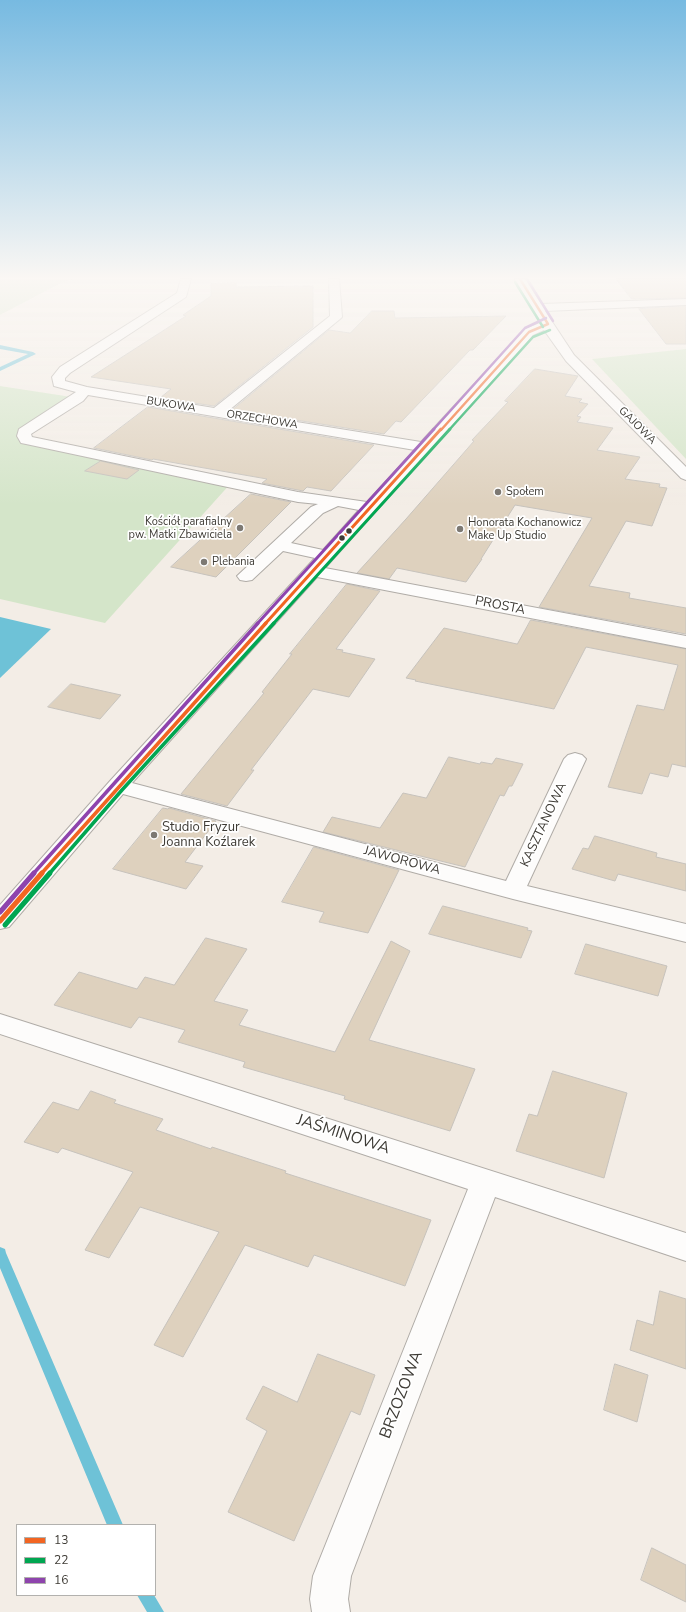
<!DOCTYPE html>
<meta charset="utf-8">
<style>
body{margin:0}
#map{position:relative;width:686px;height:1612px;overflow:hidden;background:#f3ede6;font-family:"Nunito Sans",sans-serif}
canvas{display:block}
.legend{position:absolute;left:16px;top:1524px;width:140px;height:72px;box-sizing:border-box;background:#fff;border:1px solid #b2b1ae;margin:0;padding:5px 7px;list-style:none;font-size:12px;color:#3e3b35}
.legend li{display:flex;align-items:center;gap:8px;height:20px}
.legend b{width:20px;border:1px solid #b2b1ae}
</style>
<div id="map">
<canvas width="686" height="1612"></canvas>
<ul class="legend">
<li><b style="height:5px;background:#f26522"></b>13</li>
<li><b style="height:5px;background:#00a651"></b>22</li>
<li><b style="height:5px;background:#8e44ad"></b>16</li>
</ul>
</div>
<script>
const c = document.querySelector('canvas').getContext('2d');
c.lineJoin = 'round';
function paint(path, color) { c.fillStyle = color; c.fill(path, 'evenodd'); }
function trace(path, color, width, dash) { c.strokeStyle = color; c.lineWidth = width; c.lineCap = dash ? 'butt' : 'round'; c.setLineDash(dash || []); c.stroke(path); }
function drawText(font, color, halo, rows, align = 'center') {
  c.font = font + ' "Nunito Sans",sans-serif'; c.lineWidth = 3.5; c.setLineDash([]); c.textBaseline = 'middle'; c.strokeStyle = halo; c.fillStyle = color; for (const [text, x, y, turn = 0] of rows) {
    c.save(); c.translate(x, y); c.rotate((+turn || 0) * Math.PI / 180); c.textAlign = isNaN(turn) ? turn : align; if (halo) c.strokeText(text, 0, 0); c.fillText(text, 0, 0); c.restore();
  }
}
const green = new Path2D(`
 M0 279H74L59 284 0 315Z
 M686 349V459L592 359Z
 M0 386 78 398 24 436 232 482 105 623 0 599Z`);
const water = new Path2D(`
 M0 617 51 629 0 678Z`);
const stream = new Path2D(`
 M0 345 33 352 36 354 0 371V367L28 354 0 349Z
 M0 1247 5 1249 6 1253 123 1525H107L0 1268Z
 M137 1595H154L164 1612H147Z`);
const building = new Path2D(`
 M616 279H686V298L632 299Z
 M236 283V287L313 286V327L214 406 160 398 171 389 91 377 186 316 183 315 211 296V284Z
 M686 306V344H666L639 309Z
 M372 311H394L395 318 506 316 473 350H470L401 422 396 421 384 434 232 410 329 330 350 333Z
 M535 369 578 376 565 396 582 399 579 402 588 404 577 416 581 417 577 422 613 428 597 450 640 457 625 479 660 484 659 487 667 488 652 526 626 521 589 586 630 593 629 598 686 608V634L539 607 592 518 515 505 481 559H482L466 582 397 568 389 579 357 573 406 519 474 441 472 440 508 402 505 401Z
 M148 407 374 445 331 491 307 487 303 491 262 483 267 479 153 459 152 460 94 448Z
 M101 461 139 470 127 479 85 471Z
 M251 494 291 502 216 577 171 567Z
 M347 584 380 591 336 649 343 650 342 652 375 659 349 697 313 689 251 770H254L227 806 181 794 264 693 262 692 292 654H290Z
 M531 620 686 649V767L672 764 668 777 650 773 642 794 608 787 637 705 664 710 678 665 586 647 554 709 415 681 416 680 406 678 444 628 517 644Z
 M71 684 121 695 100 719 48 707Z
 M449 757 480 764 481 762 492 764 496 758 523 764 512 786H509L504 796 500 795 465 867 323 832 332 817 380 828 403 793 426 798Z
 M163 808 168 809 169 808 216 821 185 862 203 866 186 889 113 869Z
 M595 836 657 853 656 857 686 864V891L618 874 615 881 572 869 583 848 588 849Z
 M314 847 399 870 368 933 319 922 324 912 282 902Z
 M443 906 528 928 527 930 532 931 521 958 429 934Z
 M206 938 247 949 214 1001 248 1010 239 1025 335 1052 391 941 410 951 369 1040 475 1069 450 1131 344 1099 345 1096 243 1067 245 1062 178 1042 185 1030 139 1017 131 1028 54 1005 79 972 137 989 145 977 174 985Z
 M586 944 667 966 658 996 575 974Z
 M553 1071 627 1093 604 1178 516 1151 529 1114 537 1116Z
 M91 1091 116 1100 114 1103 163 1119 156 1130 211 1149 212 1147 286 1171 285 1173 431 1220 405 1286 314 1255 308 1267 245 1245 183 1357 154 1345 219 1232 140 1207 109 1258 85 1250 133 1172 62 1148 58 1153 24 1142 53 1102 78 1110Z
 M660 1291 686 1299V1369L630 1350 637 1320 653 1325Z
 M318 1354 375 1375 360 1415 351 1411 294 1541 228 1512 267 1431 246 1419 263 1386 297 1402Z
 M615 1364 648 1375 637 1422 604 1410Z
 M652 1548 686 1565V1602L641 1580Z`);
const minor = new Path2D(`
 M181 279H191L186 297 70 373 65 378V381L87 387 214 408 330 316 329 279H339L342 317 340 319 228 411 421 442 525 329 540 323 515 279H525L541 304 686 299V305L545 311 574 355 686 467V480L681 478 566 361 544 330 533 335 325 568 686 636V648L317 577 132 783 506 881 564 759 568 755 575 753 582 755 586 759 527 886 686 924V942L513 899 123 794 9 927 0 929V905L110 781 315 558 283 551 252 580 246 581 240 580 237 576 311 507 318 504 298 502 26 444 21 443 17 436 19 429 76 392 54 386 52 377 60 367 177 293ZM88 395 415 450 367 502 298 492 32 437 31 434 83 401ZM338 506 359 510 323 550 291 543 323 513Z
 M0 1014 686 1233V1261L495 1197 351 1576 348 1599 350 1612H312L310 1599 313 1576 468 1189 0 1034Z`);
const bus1Far3 = new Path2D(`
 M520 279 548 324
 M441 430 529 332 548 324`);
const bus1Far2 = new Path2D(`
 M265 624 441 429`);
const bus1Far1 = new Path2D(`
 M41 874 266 623`);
const bus1 = new Path2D(`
 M0 921 42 873`);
const bus2Far3 = new Path2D(`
 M515 282 543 327
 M449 430 533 337 550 330`);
const bus2Far2 = new Path2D(`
 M273 624 450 429`);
const bus2Far1 = new Path2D(`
 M49 874 122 790 274 623`);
const bus2 = new Path2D(`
 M5 925 50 873`);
const bus3Far3 = new Path2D(`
 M527 279 553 321
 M433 430 525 328 546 318`);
const bus3Far2 = new Path2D(`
 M257 624 434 429`);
const bus3Far1 = new Path2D(`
 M33 874 258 623`);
const bus3 = new Path2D(`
 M0 912 34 873`);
const markers = [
 [498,492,4,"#7d7973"],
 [240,528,4,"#7d7973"],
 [460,529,4,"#7d7973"],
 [349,531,3.5,"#3e3b35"],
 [342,538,3.5,"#3e3b35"],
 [204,562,4,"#7d7973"],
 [154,835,4,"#7d7973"]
];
const farStreetnames = [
 ["BUKOWA",171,405,9],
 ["ORZECHOWA",262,420,9],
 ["GAJOWA",637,426,45]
];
const farPoinames = [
 ["Społem",506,492],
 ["Kościół parafialny",232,522,"right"],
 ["pw. Matki Zbawiciela",232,535,"right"],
 ["Honorata Kochanowicz",468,523],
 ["Make Up Studio",468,536],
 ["Plebania",212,562]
];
const streetNames = [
 ["PROSTA",500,606,11],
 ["KASZTANOWA",544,825,-65],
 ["JAWOROWA",402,861,15]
];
const poiNames = [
 ["Studio Fryzur",162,828],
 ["Joanna Koźlarek",162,843]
];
const nearStreetnames = [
 ["JAŚMINOWA",343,1135,18],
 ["BRZOZOWA",402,1395,-69]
];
paint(green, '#d4e5c9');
paint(water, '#6ec2d7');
paint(stream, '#6ec2d7');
paint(building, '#ded1be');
trace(building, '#c6c2bc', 1);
trace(minor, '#b0aca7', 2);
paint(minor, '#fdfcfb');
trace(bus1Far3, '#f26522', 2.5);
trace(bus1Far2, '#f26522', 3);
trace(bus1Far1, '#f26522', 3.5);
trace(bus1, '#f26522', 5);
trace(bus2Far3, '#00a651', 2.5);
trace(bus2Far2, '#00a651', 3);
trace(bus2Far1, '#00a651', 3.5);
trace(bus2, '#00a651', 5);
trace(bus3Far3, '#8e44ad', 2.5);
trace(bus3Far2, '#8e44ad', 3);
trace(bus3Far1, '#8e44ad', 3.5);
trace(bus3, '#8e44ad', 5);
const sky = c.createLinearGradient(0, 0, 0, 505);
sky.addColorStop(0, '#77bae1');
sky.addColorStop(0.55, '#faf7f4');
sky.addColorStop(1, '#faf7f400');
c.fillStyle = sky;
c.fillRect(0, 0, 686, 505);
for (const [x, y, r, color] of markers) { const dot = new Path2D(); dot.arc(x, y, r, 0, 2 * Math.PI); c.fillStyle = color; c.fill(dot); trace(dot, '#fff', 1.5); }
drawText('11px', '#3e3b35', '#fff', farStreetnames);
drawText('11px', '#3e3b35', '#fff', farPoinames, 'left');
drawText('13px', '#3e3b35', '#fff', streetNames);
drawText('13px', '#3e3b35', '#fff', poiNames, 'left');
drawText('16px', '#3e3b35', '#fff', nearStreetnames);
</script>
